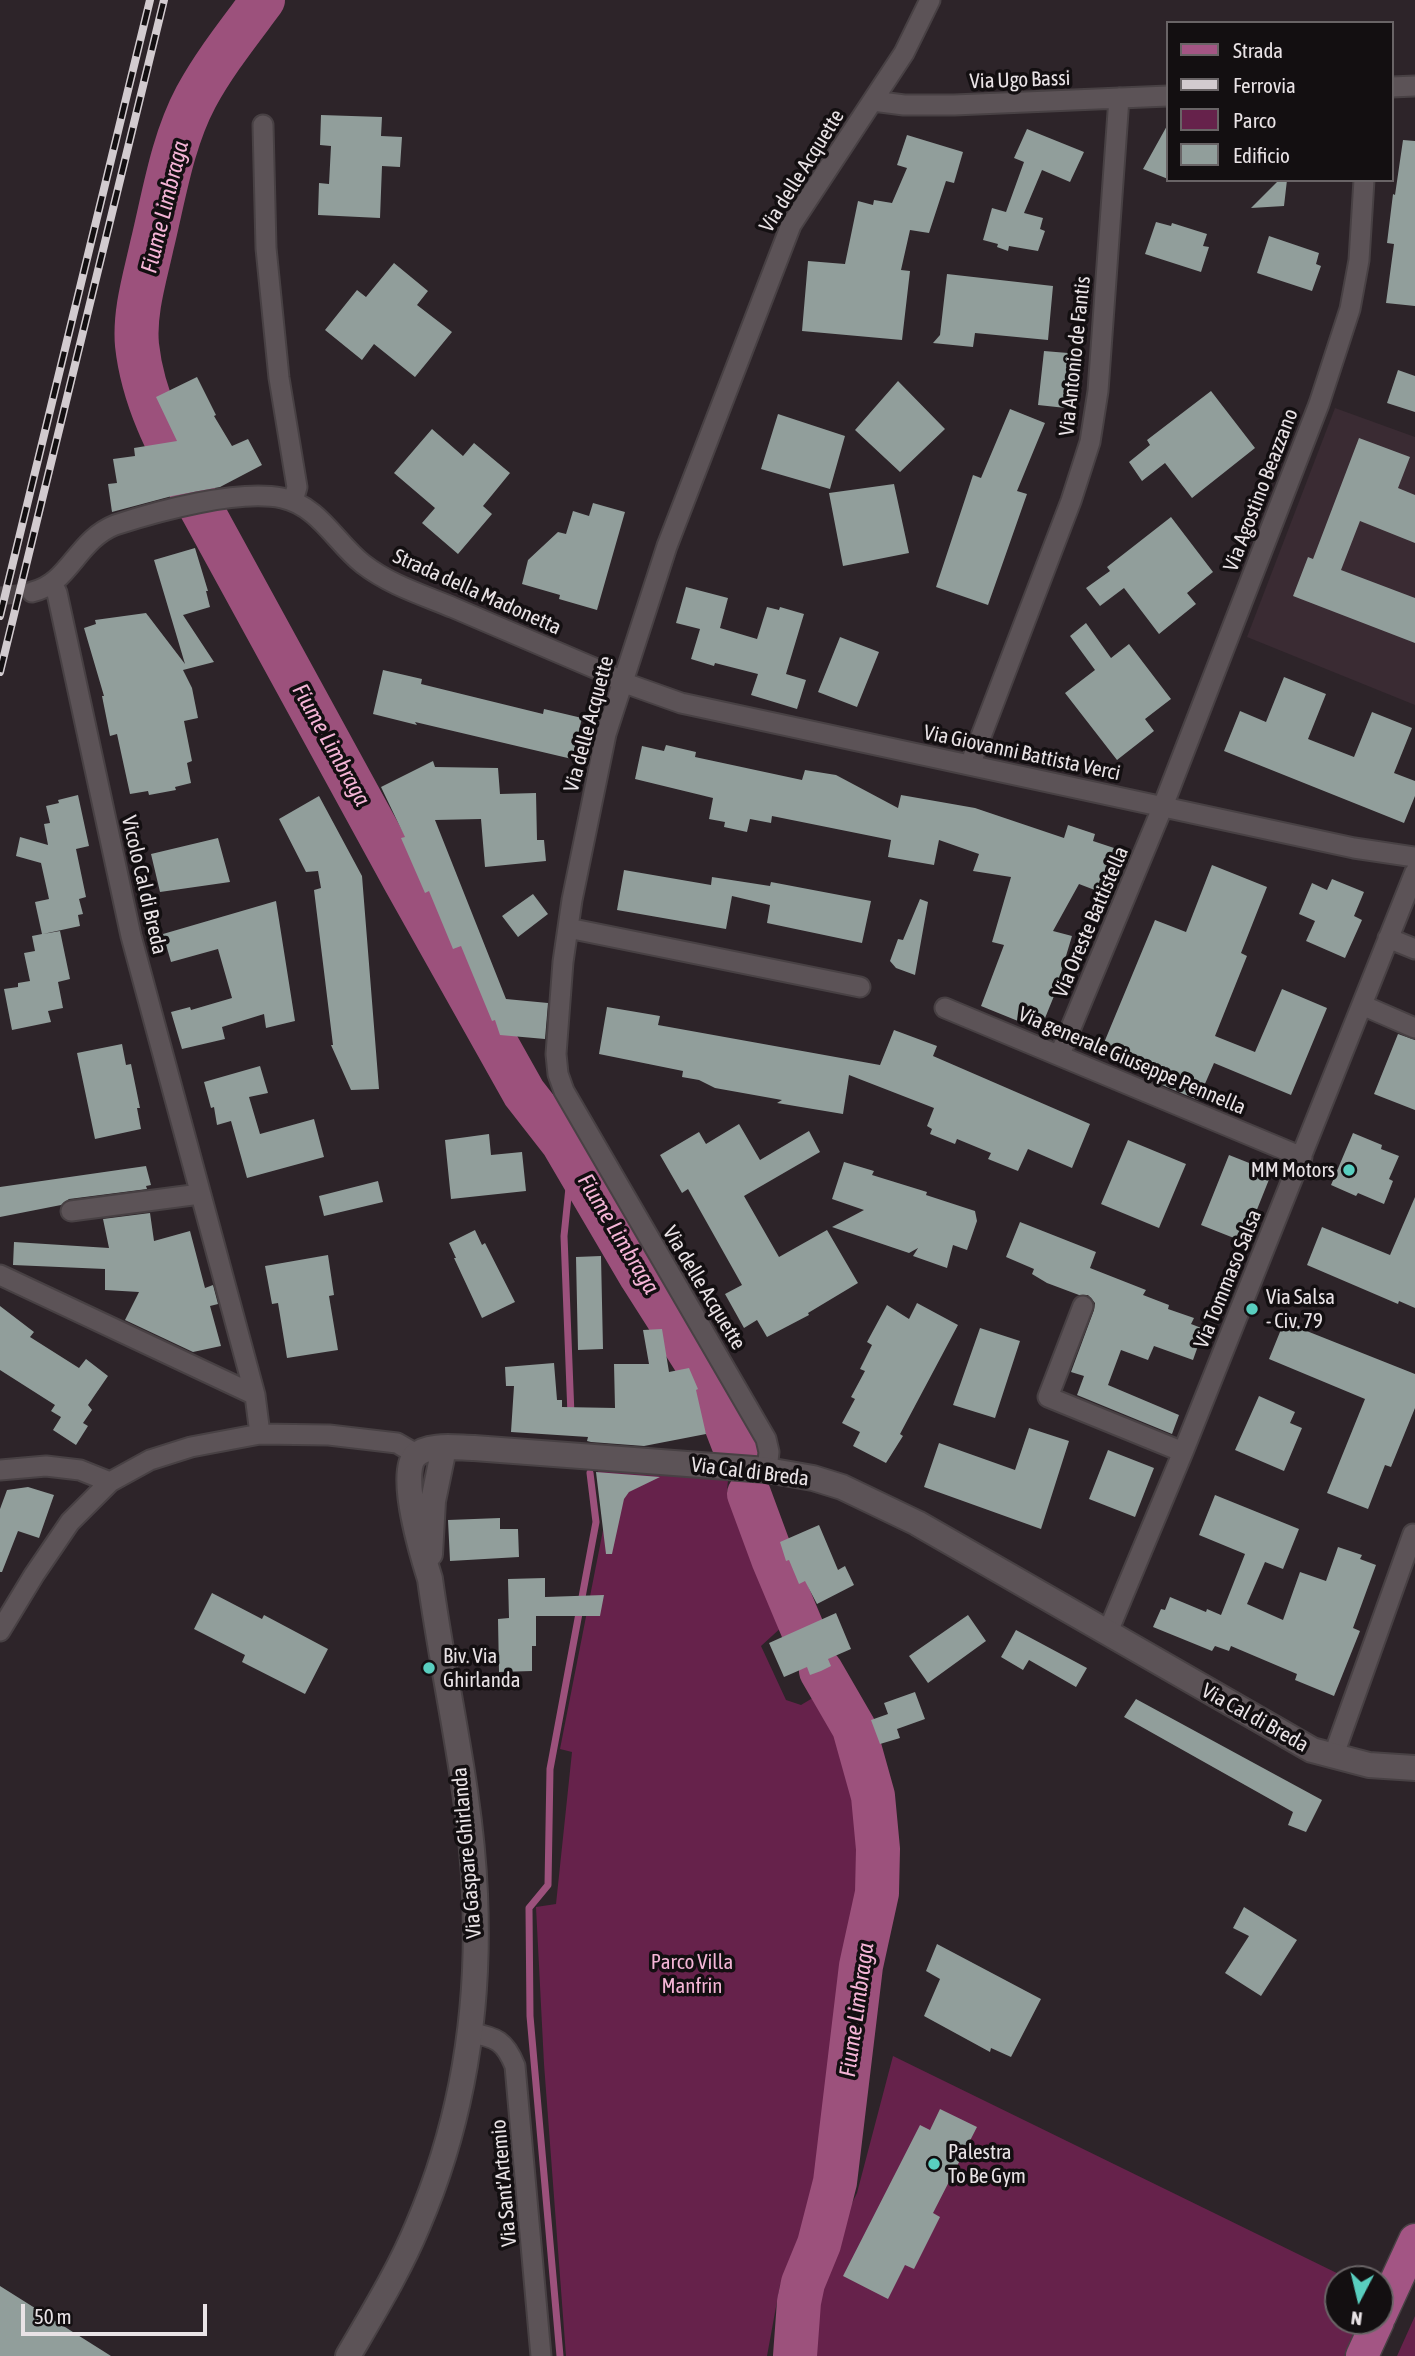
<!DOCTYPE html>
<style>
body{margin:0}
#map{position:relative;width:1415px;height:2356px;overflow:hidden;background:#2d2429;font-family:"Asap Condensed",sans-serif}
canvas{display:block}
.legend{position:absolute;left:1166px;top:21px;width:228px;height:161px;box-sizing:border-box;background:#130f11;border:2px solid #696466;margin:0;padding:9px 12px;list-style:none;font-size:21px;color:#e9e3e6}
.legend li{display:flex;align-items:center;gap:14px;height:35px}
.legend b{width:35px;border:2px solid #696466}
.north{position:absolute;left:1324px;top:2265px;width:70px;height:70px;box-sizing:border-box;background:#130f11;border:2px solid #696466;border-radius:50%;rotate:187deg;font-size:19px;font-weight:700;line-height:28px;text-align:center;color:#e9e3e6}
.north::after{content:'';display:block;margin:auto;width:24px;height:32px;background:#59cebf;clip-path:polygon(50% 0,100% 100%,50% 72%,0 100%)}
.scale{position:absolute;left:21px;top:2304px;width:186px;height:32px;box-sizing:border-box;border:4px solid #e9e3e6;border-top:0;padding-left:9px;font-size:21px;line-height:24px;white-space:nowrap;color:#e9e3e6;-webkit-text-stroke:5px #130f11;paint-order:stroke}
</style>
<div id="map">
<canvas width="1415" height="2356"></canvas>
<ul class="legend">
<li><b style="height:9px;background:#a35584"></b>Strada</li>
<li><b style="height:9px;background:#d2cbcf"></b>Ferrovia</li>
<li><b style="height:19px;background:#66224b"></b>Parco</li>
<li><b style="height:19px;background:#919e9b"></b>Edificio</li>
</ul>
<div class="north">N</div>
<div class="scale">50 m</div>
</div>
<script>
const c = document.querySelector('canvas').getContext('2d');
c.lineJoin = 'round';
function paint(path, color) { c.fillStyle = color; c.fill(path, 'evenodd'); }
function trace(path, color, width, dash) { c.strokeStyle = color; c.lineWidth = width; c.lineCap = dash ? 'butt' : 'round'; c.setLineDash(dash || []); c.stroke(path); }
function drawText(font, color, halo, rows, align = 'center') {
  c.font = font + ' "Asap Condensed",sans-serif'; c.lineWidth = 7; c.setLineDash([]); c.textBaseline = 'middle'; c.strokeStyle = halo; c.fillStyle = color; for (const [text, x, y, turn = 0] of rows) {
    c.save(); c.translate(x, y); c.rotate((+turn || 0) * Math.PI / 180); c.textAlign = isNaN(turn) ? turn : align; if (halo) c.strokeText(text, 0, 0); c.fillText(text, 0, 0); c.restore();
  }
}
const built = new Path2D(`
 M1335 408 1415 437V705L1247 637Z`);
const green = new Path2D(`
 M598 1471 728 1479 727 1492 743 1494 784 1625 761 1646 786 1700 801 1705 821 1693 865 1815 856 1906 843 1991 830 2147 816 2218 780 2285 767 2356H566L544 2064 536 1907 556 1904 572 1752 560 1749 605 1520Z
 M893 2056 1349 2279H1338V2321H1361L1345 2356H812L818 2272 857 2193Z
 M1415 2316V2356H1397Z`);
const stream = new Path2D(`
 M571 1415 564 1236 572 1158
 M560 2356 530 2016 529 1908 548 1885 550 1769 596 1522 590 1473`);
const river = new Path2D(`
 M263 0C240 31 215 62 196 97 172 142 164 196 152 245 145 277 134 312 137 345 143 401 170 450 196 499L405 881 524 1093 563 1143 641 1276 711 1386 738 1456
 M749 1494 773 1559 802 1628
 M795 2356 799 2302 803 2283 819 2244 835 2182 861 1966 877 1893 878 1849 873 1796 854 1728 821 1671`);
const building = new Path2D(`
 M321 115 382 117 381 136 402 137 400 167 382 166 380 218 318 215 319 183 329 184 331 146 320 145Z
 M1168 124V179L1143 169Z
 M1027 129 1084 152 1070 182 1042 170 1024 213 1043 218 1040 229 1045 231 1038 251 1009 246 1008 251 997 247 998 244 983 240 992 208 1006 212 1024 162 1014 158Z
 M907 135 963 152 954 183 946 181 929 233 910 230 901 270 910 271 902 340 802 331 808 261 845 264 858 201 873 205 874 200 892 203 907 168 897 165Z
 M1403 140 1415 141V306L1386 303 1394 244 1387 243 1393 194 1395 195Z
 M1279 180H1287L1284 206 1251 208Z
 M1156 222 1171 226 1172 223 1207 234 1203 246 1209 247 1201 272 1145 254Z
 M1269 236 1319 253 1316 264 1321 266 1312 291 1257 273Z
 M394 263 428 291 417 305 452 332 415 377 374 344 362 360 325 330 357 290 366 297Z
 M947 274 1053 286 1048 340 975 333 973 347 933 343 940 335Z
 M1044 351 1080 354 1075 409 1038 405Z
 M1398 370 1415 376V412L1387 403Z
 M197 377 216 415 214 416 232 446 248 439 262 465 220 487 172 496 112 512 108 484 117 483 113 459 135 456 134 448 177 441 156 397Z
 M898 381 945 429 900 472 855 430Z
 M1211 391 1255 448 1192 498 1165 463 1142 481 1129 462 1150 445 1147 440Z
 M1010 409 1045 423 1017 491 1027 494 988 605 936 587 973 475 981 478Z
 M778 414 845 436 830 489 761 469Z
 M432 429 463 456 474 443 510 473 483 506 492 514 458 554 422 523 435 508 394 473Z
 M1359 438 1410 457 1398 488 1415 495V543L1360 521 1341 570 1415 598V643L1293 596 1308 557 1313 559Z
 M894 484 909 553 843 566 829 493Z
 M593 503 625 512 597 610 559 599 560 595 522 584 528 560 558 532 566 534 573 511 589 516Z
 M1171 517 1213 572 1187 593 1196 604 1159 634 1124 588 1100 606 1086 588 1110 571 1107 567Z
 M195 548 208 591H206L210 607 183 615 214 662 183 670 192 688 198 718 184 721 192 761 187 763 191 783 175 787 176 790 149 795 148 791 130 794 117 734 110 736 102 696H104L84 628 96 624 95 620 146 613 185 664 154 560Z
 M686 587 728 598 720 628 757 639 767 607 779 610 780 607 804 614 786 674 806 680 797 709 751 695 758 674 715 663 714 666 691 659 700 629 676 623Z
 M1086 623 1111 658 1129 644 1171 699 1145 719 1154 731 1117 760 1065 693 1095 670 1070 636Z
 M840 637 879 652 857 707 818 692Z
 M383 670 422 679 421 684 543 714 544 709 582 718 572 759 415 722 417 725 373 714Z
 M1284 677 1326 694 1308 739 1354 757 1372 712 1412 728 1394 773 1415 781V796L1404 823 1224 751 1240 711 1266 722Z
 M666 745 696 752 695 757 802 780 805 770 836 775 898 808 901 795 975 808 1064 838 1068 825 1095 834 1093 841 1117 849 1105 884 1103 883 1100 892 1079 884 1053 931 1072 936 1054 996 1043 1023 1021 1013 1018 1021 981 1006 1004 945 992 942 1011 877 973 871 979 854 939 840 934 865 888 857 891 840 772 816 771 823 750 819 747 832 724 827 725 822 709 819 713 798 635 779 642 746 664 751Z
 M433 761 435 767 498 768 500 794 536 793 537 840H544L546 861 485 867 481 819 435 820 506 999 548 1003 545 1039 500 1035 495 1020 492 1021 461 946 453 949 429 891 425 893 401 838 405 837 381 787Z
 M78 795 89 846 76 849 86 897 79 899 83 914 78 915 80 926 43 934 60 931 70 979 58 982 63 1008 48 1011 51 1022 12 1030 4 989 18 987V983L30 981 24 953 35 951 32 936 42 934 35 902 49 899 41 863 16 856 20 837 48 845 44 824 50 823 46 806 59 803 58 800Z
 M319 796 362 876 379 1089 351 1090 331 1045H333L314 890 321 888 318 871 306 872 279 819Z
 M218 838 230 882 160 892 151 854Z
 M1212 865 1267 887 1241 953 1247 956 1215 1036 1255 1052 1282 989 1327 1008 1291 1095 1214 1063 1198 1100 1155 1082 1159 1074 1101 1050 1155 920 1186 932Z
 M624 870 711 885 712 877 770 886 771 882 871 901 862 943 767 923 770 905 732 896 726 929 617 910Z
 M1332 879 1364 892 1354 916 1362 920 1345 958 1306 941 1315 921 1299 914 1312 883 1327 890Z
 M533 894 548 914 518 937 502 916Z
 M920 899 928 902 915 975 896 968 890 961 898 939 903 940Z
 M276 901 295 1021 266 1028 264 1014 222 1027 225 1039 182 1049 171 1012 190 1007 191 1010 232 998 218 949 171 962 163 934Z
 M607 1007 660 1016 658 1025 880 1065 894 1030 937 1046 933 1056 1090 1124 1072 1168 1028 1149 1018 1171 988 1159 991 1153 957 1139 955 1144 930 1134 932 1129 927 1126 934 1108 849 1075 843 1114 777 1103 782 1100 715 1088 699 1080 682 1077 683 1071 599 1054Z
 M1398 1034 1415 1040V1110L1374 1094Z
 M122 1044 126 1065 131 1064 140 1108H137L141 1129 95 1139 77 1053Z
 M260 1066 268 1093 249 1097 260 1134 314 1119 324 1157 247 1178 231 1121 217 1125 214 1107 211 1108 204 1082Z
 M739 1124 760 1160 809 1131 820 1152 744 1196 779 1257 827 1230 858 1283 808 1313 809 1315 767 1337 757 1320 744 1328 725 1294 742 1285 688 1189 682 1193 660 1155 699 1132 706 1144Z
 M1353 1133 1382 1145 1381 1149 1399 1156 1389 1179 1393 1181 1384 1204 1358 1193 1356 1196 1331 1185Z
 M489 1134 491 1155 522 1152 526 1191 451 1199 445 1140Z
 M1128 1140 1186 1164 1159 1228 1101 1204Z
 M1229 1155 1272 1172 1244 1242 1201 1225Z
 M844 1162 874 1171 872 1175 927 1192 926 1195 975 1211 977 1221 967 1250 953 1245 947 1268 913 1256 918 1248 909 1253 832 1227 864 1210 832 1199Z
 M146 1166 151 1185 146 1186 147 1189 69 1199 61 1205 0 1217V1187Z
 M378 1181 383 1202 324 1216 319 1196Z
 M1415 1197V1308L1399 1301 1398 1304 1307 1265 1322 1227 1390 1255Z
 M150 1213 154 1241 190 1231 205 1288 213 1285 218 1304 210 1306 221 1346 193 1352 125 1320 139 1292 105 1290V1269L13 1265 14 1242 109 1248 103 1219Z
 M1020 1222 1096 1252 1090 1268 1146 1290 1143 1295 1169 1305 1168 1309 1194 1318 1191 1324 1204 1329 1193 1360 1154 1346 1148 1360 1121 1350 1108 1385 1179 1415 1172 1434 1077 1395 1084 1376 1071 1372 1094 1310 1095 1303 1088 1295H1079L1047 1283 1032 1274 1034 1269 1006 1257Z
 M475 1230 482 1245 485 1243 515 1302 482 1318 454 1258H456L449 1243Z
 M328 1255 334 1295 329 1296 338 1350 287 1358 278 1303 272 1304 265 1266Z
 M601 1256 603 1349 578 1350 576 1257Z
 M917 1303 958 1325 900 1434 903 1436 886 1463 853 1446 860 1432 842 1423 855 1399 851 1397 865 1371 860 1369 872 1345 867 1342 887 1305 909 1319Z
 M0 1306 34 1332 30 1337 79 1368 86 1359 108 1376 88 1405 92 1410 83 1423 88 1426 76 1445 53 1430 61 1417 51 1411 55 1405 0 1370Z
 M1284 1322 1415 1374V1408L1391 1467 1385 1465 1368 1509 1327 1493 1365 1399 1269 1359Z
 M980 1328 1020 1341 995 1418 953 1405Z
 M662 1329 669 1372 689 1368 698 1389 696 1390 706 1434 644 1446 591 1442 587 1441 588 1437 511 1432 514 1386H506L505 1367 554 1363 557 1400H562V1407L615 1408 614 1364H649L643 1330Z
 M1259 1396 1295 1412 1290 1423 1302 1428 1284 1471 1235 1450Z
 M1029 1428 1069 1441 1041 1529 924 1487 939 1443 1015 1470Z
 M1108 1450 1154 1468 1135 1517 1089 1499Z
 M596 1472 660 1477 629 1492 624 1499 612 1554H606Z
 M28 1487 54 1495 39 1538 18 1531 2 1572H0V1509L7 1490Z
 M1215 1495 1299 1529 1283 1569 1265 1562 1247 1604 1283 1620 1300 1572 1326 1581 1338 1547 1362 1555 1360 1559 1376 1565 1353 1628 1360 1631 1334 1696 1295 1680 1297 1674 1231 1646 1229 1651 1215 1646 1212 1651 1153 1627 1161 1609 1165 1610 1170 1597 1206 1612 1207 1609 1221 1615 1245 1554 1199 1535Z
 M500 1518V1529H518L519 1557 450 1561 448 1520Z
 M819 1525 838 1570 845 1566 854 1585 817 1604 805 1581 799 1584 789 1560 786 1561 780 1542Z
 M545 1578V1597L604 1595 600 1616H536V1646H532V1671L499 1672 498 1619 509 1618 508 1579Z
 M212 1593 262 1619 264 1615 328 1649 305 1694 242 1662 245 1655 194 1629Z
 M836 1613 851 1649 828 1659 831 1666 821 1671 810 1675 807 1667 784 1677 769 1643Z
 M968 1615 986 1641 928 1683 909 1656Z
 M1016 1630 1087 1668 1076 1687 1029 1660 1023 1670 1001 1657Z
 M915 1692 925 1719 897 1729 900 1738 880 1744 871 1720 888 1714 884 1703Z
 M1136 1699 1322 1800 1306 1832 1288 1825 1293 1812 1124 1717Z
 M1244 1907 1297 1940 1261 1996 1225 1973 1249 1936 1233 1928Z
 M937 1944 1041 1999 1011 2057 991 2048 990 2052 924 2016 940 1979 926 1971Z
 M940 2109 977 2127 933 2213 940 2217 914 2269 905 2265 888 2299 843 2276 920 2125 930 2130Z
 M0 2286 111 2356H0Z`);
const minorTunnel = new Path2D(`
 M0 596 32 592`);
const minor = new Path2D(`
 M1392 87 1415 86
 M873 101 904 105H954L1168 96
 M263 125 266 248 279 378 297 487 293 501
 M53 584 57 593 131 936 255 1395 260 1434
 M32 592C69 584 77 540 115 525 158 511 238 489 282 498 319 506 336 543 363 564 390 585 423 595 454 608 505 630 555 651 606 673L622 682 681 703 1252 826 1354 848 1415 857
 M970 765 1071 501 1090 442 1098 391 1119 98
 M568 928 860 987
 M1388 938 1415 949
 M1362 1005 1415 1028
 M945 1008 1302 1157
 M1060 1054 1163 806 1319 404 1350 309 1359 260 1364 180
 M71 1211 200 1194
 M0 1275 255 1395
 M1083 1306 1048 1397 1183 1452
 M0 1470 46 1466 80 1470 110 1482
 M767 1470 769 1452 766 1439 564 1091 558 1074 556 1054 563 962 572 900 606 734 667 546 791 225 904 53 930 0
 M0 1631 34 1575 70 1522 110 1482 150 1460 191 1447 260 1434 329 1435 397 1443 416 1454
 M1107 1634 1183 1452 1415 872
 M1333 1757 1413 1534
 M471 2033C496 2037 505 2041 515 2066L541 2356`);
const tertiary = new Path2D(`
 M430 1554 433 1501 444 1448
 M348 2356C373 2313 399 2271 418 2225 463 2120 480 2008 475 1894 471 1790 444 1683 430 1579 423 1557 398 1474 415 1456 428 1443 458 1448 474 1448L767 1470 813 1478 842 1487 917 1523 1312 1750 1369 1765 1415 1768`);
const primary = new Path2D(`
 M1380 2316 1415 2240
 M1362 2356 1378 2321`);
const rail = new Path2D(`
 M0 616 150 0
 M0 672 164 0`);
const markers = [
 [1349,1170,7,"#59cebf"],
 [1252,1309,7,"#59cebf"],
 [429,1668,7,"#59cebf"],
 [934,2164,7,"#59cebf"]
];
const streetNames = [
 ["Via Ugo Bassi",1020,80,-2],
 ["Via delle Acquette",802,171,-58],
 ["Via Antonio de Fantis",1075,356,-84],
 ["Via Agostino Beazzano",1261,490,-69],
 ["Strada della Madonetta",477,592,24],
 ["Via delle Acquette",589,724,-75],
 ["Via Giovanni Battista Verci",1022,753,12],
 ["Vicolo Cal di Breda",144,885,77],
 ["Via Oreste Battistella",1091,922,-67],
 ["Via generale Giuseppe Pennella",1132,1061,23],
 ["Via Tommaso Salsa",1228,1279,-68],
 ["Via delle Acquette",704,1288,59],
 ["Via Cal di Breda",750,1472,7],
 ["Via Cal di Breda",1255,1718,29],
 ["Via Gaspare Ghirlanda",467,1853,-95],
 ["Via Sant'Artemio",504,2183,-95]
];
const poiNames = [
 ["MM Motors",1335,1170,"right"],
 ["Via Salsa",1266,1297],
 ["- Civ. 79",1266,1321],
 ["Biv. Via",443,1656],
 ["Ghirlanda",443,1680],
 ["Palestra",948,2152],
 ["To Be Gym",948,2176]
];
const parkNames = [
 ["Parco Villa",692,1962],
 ["Manfrin",692,1986]
];
const waterNames = [
 ["Fiume Limbraga",165,207,-76],
 ["Fiume Limbraga",331,745,61],
 ["Fiume Limbraga",618,1234,59],
 ["Fiume Limbraga",857,2010,-82]
];
paint(built, '#3a2b33');
paint(green, '#66224b');
trace(stream, '#9c517c', 7);
trace(river, '#9c517c', 44);
paint(building, '#919e9b');
trace(minorTunnel, '#494145', 19, [19, 10]);
trace(minor, '#484144', 23);
trace(tertiary, '#484144', 28);
trace(primary, '#484144', 35);
trace(minor, '#5c5357', 19);
trace(tertiary, '#5c5357', 24);
trace(primary, '#a35584', 32);
trace(rail, '#d2cbcf', 8);
trace(rail, '#130f11', 5, [16]);
for (const [x, y, r, color] of markers) { const dot = new Path2D(); dot.arc(x, y, r, 0, 2 * Math.PI); c.fillStyle = color; c.fill(dot); trace(dot, '#130f11', 2.5); }
drawText('21px', '#e9e3e6', '#130f11', streetNames);
drawText('21px', '#e9e3e6', '#130f11', poiNames, 'left');
drawText('21px', '#f4b5d6', '#130f11', parkNames);
drawText('italic 23px', '#f5b5d7', '#130f11', waterNames);
</script>
